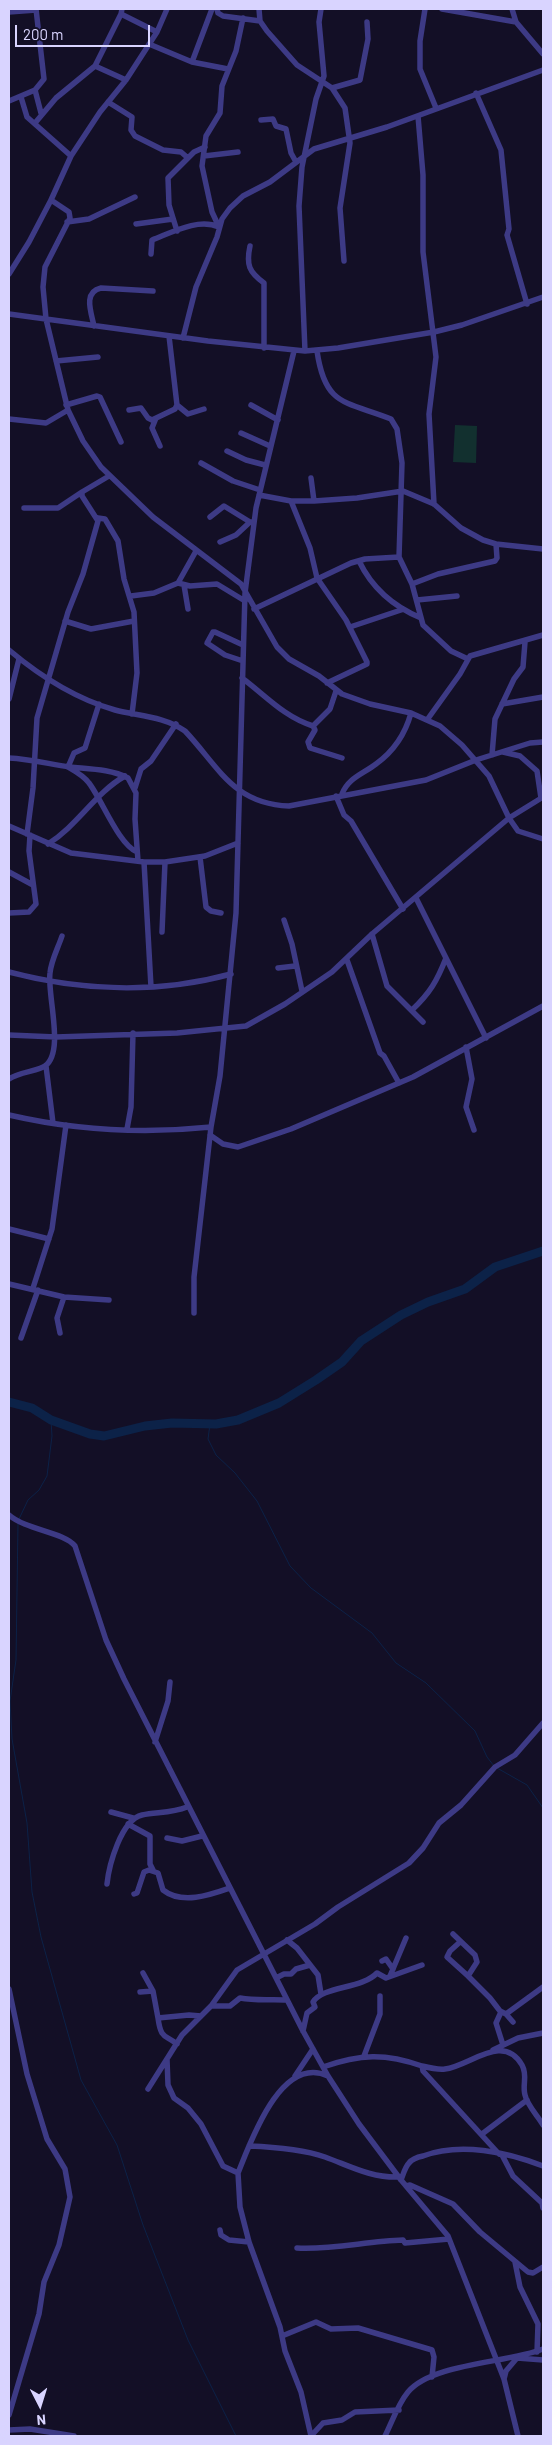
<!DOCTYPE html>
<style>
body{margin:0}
#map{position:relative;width:552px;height:2445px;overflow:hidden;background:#130f26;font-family:Barlow,sans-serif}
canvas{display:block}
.frame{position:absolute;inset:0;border:10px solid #d9d4ff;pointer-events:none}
.north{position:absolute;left:15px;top:2380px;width:50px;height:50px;-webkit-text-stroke:4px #130f26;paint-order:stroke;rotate:175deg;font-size:14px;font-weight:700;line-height:20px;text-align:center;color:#d9d4ff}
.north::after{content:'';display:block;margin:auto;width:18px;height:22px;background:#d9d4ff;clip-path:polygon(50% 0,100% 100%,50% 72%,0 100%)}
.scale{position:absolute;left:15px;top:25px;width:135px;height:22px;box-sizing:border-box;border:2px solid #d9d4ff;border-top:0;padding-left:6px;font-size:15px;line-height:18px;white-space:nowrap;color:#d9d4ff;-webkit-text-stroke:4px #130f26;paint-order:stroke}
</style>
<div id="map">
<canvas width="552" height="2445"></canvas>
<div class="frame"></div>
<div class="north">N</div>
<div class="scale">200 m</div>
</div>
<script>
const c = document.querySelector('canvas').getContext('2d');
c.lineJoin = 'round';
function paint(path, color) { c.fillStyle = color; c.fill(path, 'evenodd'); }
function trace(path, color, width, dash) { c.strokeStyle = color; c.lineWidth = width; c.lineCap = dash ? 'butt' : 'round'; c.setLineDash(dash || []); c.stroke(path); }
const green = new Path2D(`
 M455 425 477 426 476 463 453 462Z`);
const stream = new Path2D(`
 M210 1424 208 1439 216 1455 235 1473 257 1501 290 1566 311 1588 372 1633 396 1663 426 1683 475 1731 487 1757 494 1766
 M19 1519 28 1500 39 1490 47 1476 52 1436 51 1420
 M18 1524 16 1660 10 1701 12 1739 27 1823 32 1892 41 1937 81 2080 117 2145 143 2225 188 2340 236 2436
 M497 1768 527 1785 543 1808`);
const river = new Path2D(`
 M9 1402 32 1408 51 1420 90 1434 104 1436 145 1426 172 1423 216 1424 238 1420 279 1403 316 1380 342 1362 361 1341 401 1315 428 1302 465 1289 495 1267 543 1251`);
const minor = new Path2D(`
 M122 9 121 14 157 32
 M167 9 157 32 126 80 100 112 71 156 51 200 69 212 70 218 45 267 43 287 46 319 68 410 83 441 101 467 153 517 241 584 277 647 289 659 319 676 342 694 370 704 411 713 440 726 462 745 489 776 509 818 518 831 543 839
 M217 9 218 13 223 16 260 21
 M259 9 260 21 267 31 297 65 332 88 345 108 350 143 340 208 344 261
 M425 9 420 41V69L436 108
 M442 9 516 22
 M512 9 516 22 543 54
 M9 12 36 10
 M149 44 192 62 228 69
 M192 62 212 9
 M95 66 126 80
 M332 88 360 80 368 39 367 22
 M35 90 41 113
 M476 93 501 150 509 229 507 235 527 304
 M21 97 27 117 71 156
 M9 101 35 90 44 79 36 9
 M108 102 132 117 131 130 135 136 163 150 181 152 188 158
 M418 116 423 175V252L436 357 429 414 434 504
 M261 120 273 119 276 126 286 129 291 153 296 162
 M35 123 56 98 95 66 121 14
 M204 156 238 152
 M67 222 89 219 135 197
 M136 224 173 219
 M219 227 212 212 202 166 206 136 220 113 222 86 236 51 243 18
 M177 231 169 205 168 178 194 152 205 147
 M250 246C246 265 249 272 264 283V348
 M151 254 152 240C173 232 198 218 219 227
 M9 274 29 242 51 200
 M9 314 208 341 305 351 338 348 434 332 462 325 543 297
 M94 326C91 312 83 292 101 288L153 291
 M169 336 177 405 188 414 204 409
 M183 338 196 287 217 237 222 219 230 208 243 196 270 182 314 149 387 127 543 70
 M305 351 299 206 302 167 316 99 324 76 319 22 321 9
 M317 351C325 407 346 401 391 419L397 429 402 463 399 557 412 584 423 625 451 651 468 659
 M56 361 98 357
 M66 405 97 396 100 397 121 442
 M251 405 278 420
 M129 410 141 408 148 418 152 420 175 409 177 405
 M156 418 152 428 160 446
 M9 419 46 423 68 410
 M241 433 270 446
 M227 451 246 460 265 465
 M201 463 233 481 260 490
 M311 478 314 501
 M259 495 291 501H314L357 498 403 491 434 504 461 528 483 540 496 544 543 549
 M291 501 310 548 317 578 346 620 367 662V664L327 683
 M24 508H58L82 492
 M210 517 224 506 250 522
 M98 518 105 519 118 541 124 579 134 612 137 673 132 714
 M220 542 236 535 250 522H253
 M359 561C372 588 392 606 421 618
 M178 583 190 586 217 584 245 601
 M412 584 438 574 495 561 497 558 496 544
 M184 585 188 609
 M131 596 154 593 178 583 196 551
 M417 600 457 596
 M254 609 351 563 365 559 399 557
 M65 621 91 629 134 621
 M350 627 401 610
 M9 650C40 676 76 699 115 710 138 716 164 716 185 731 219 767 233 804 289 806L426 780 476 760 530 743 543 742
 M243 661 225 655 207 643 213 632H215L243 645
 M242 678C265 695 284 717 313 726L330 709 336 691
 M9 699 19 659
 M99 704 85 748 74 753 68 767C75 771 84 776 89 783 102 800 119 845 137 852
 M502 704 543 697
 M427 720 460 674 470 656 543 635
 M313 726 315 730 308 742 310 748 342 758
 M503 752 520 756 537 771 541 798
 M492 755 495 719 514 679 523 667 525 642
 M9 758C30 759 49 764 70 767 89 769 111 769 128 778L136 793 135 819 138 861
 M135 788 141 769 151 761 176 724
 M342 794C348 778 363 774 376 764 394 751 405 735 411 713
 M336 796 344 815 351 821 403 909
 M9 826 71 853 144 862H165L205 856 238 843
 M27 834 33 788 37 718 68 612 83 574 98 521 82 496V492L109 476
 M48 844C78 825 95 793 125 776
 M200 857 206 907 211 911 221 913
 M144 862 151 987
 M9 872 33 885
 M416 898 486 1038
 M9 913 29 912 36 904 29 851 30 835
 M284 920 292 944 302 991
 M162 932 165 862
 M372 934 387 986 423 1022
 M347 960 380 1053 384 1056 399 1083
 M278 968 295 966
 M9 972C81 991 158 994 231 974
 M412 1010C430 993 437 981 446 958
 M9 1035 56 1037 177 1033 246 1026 285 1004 332 972 372 934 509 818 543 797
 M466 1047 472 1079 466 1107 474 1130
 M46 1066 53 1123
 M9 1079C19 1072 38 1071 45 1066 65 1052 47 995 50 973 51 961 58 948 62 936
 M9 1115C74 1130 144 1134 211 1127
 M127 1129 131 1107 133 1033
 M210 1135 223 1144 238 1147 291 1129 413 1077 543 1006
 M9 1229 49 1239
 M9 1284 64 1297 109 1300
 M33 1288 52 1229 66 1125
 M194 1313V1277L211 1127 220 1076 236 913 245 593 256 508 294 351
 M60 1333 57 1318 64 1297
 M21 1338 38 1290
 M9 1515C26 1530 64 1532 75 1546L106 1640 124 1679 303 2031 328 2076 359 2124 401 2180 448 2236 504 2379 518 2436
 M155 1742 168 1701 170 1682
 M111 1812 133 1818
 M128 1824 150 1836V1864L153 1870
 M167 1838 182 1841 202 1836
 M107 1884C109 1865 121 1820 142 1815 158 1812 172 1813 187 1807
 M134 1894 137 1893 144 1872 149 1870 158 1873 163 1890C182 1905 210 1895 230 1888
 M453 1934 475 1955 477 1962 468 1976 490 1998 500 2011 506 2014 543 1987
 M287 1940 297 1948 318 1975 321 1994
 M460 1942 450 1951 447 1957 468 1976
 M382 1961 386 1959 393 1969
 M143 1973 153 1991
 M390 1976 406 1938
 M276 1978 284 1974H291L296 1969 310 1965
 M9 1989 27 2074 47 2139 65 2169 70 2197 59 2245 44 2282 39 2314 9 2415
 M140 1992 153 1991 158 2018 189 2015 201 2016
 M211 2006H230L240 1998C256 2001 271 1999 287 2000
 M501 2012 496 2023 503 2045
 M506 2014 513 2022
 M158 2018C161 2040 165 2034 177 2044
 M303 2031 307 2013 315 2007 313 2002C323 1986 362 1989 377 1973L386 1978 422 1965
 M493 2050 518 2038 543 2033
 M364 2056 380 2014V1996
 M167 2059 168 2085 174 2098 188 2108 201 2124 223 2166 238 2173
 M422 2066C430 2068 438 2070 445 2069 470 2066 503 2032 522 2065 528 2076 522 2084 525 2095 527 2105 538 2116 543 2125
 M323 2067C360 2054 385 2053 422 2066L423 2071 499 2154
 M295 2076 313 2049
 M148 2089 182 2035 211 2006 237 1970 315 1924 338 1907 409 1863 423 1848 439 1823 461 1805 495 1767 515 1755 543 1723
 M482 2134 527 2100
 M249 2146C274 2147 302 2149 325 2157 350 2166 371 2178 399 2177
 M502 2155 513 2176 542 2203 543 2208
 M401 2180C403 2175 405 2167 409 2163 412 2159 418 2157 423 2156 460 2142 507 2152 543 2166
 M406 2186 410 2185 453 2204 480 2232 528 2272 533 2273 543 2267
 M220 2230 221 2235 229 2240 249 2242
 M297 2248C332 2250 367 2241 403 2240L405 2243 449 2239
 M515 2262 520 2287 538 2324 537 2352
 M282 2336 316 2322 331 2329 358 2328 432 2350 434 2357 432 2377
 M504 2379 506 2371 517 2358 543 2360
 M9 2430 30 2429 74 2436
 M311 2436 301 2392 285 2351 280 2327 249 2242 240 2207 238 2173C251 2141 281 2054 328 2076
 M311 2436 323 2423 342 2420 355 2412 399 2410
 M385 2436C392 2422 398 2404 408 2392 432 2363 508 2363 543 2349`);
paint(green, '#12302f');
trace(stream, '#0c2248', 1);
trace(river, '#0c2248', 9);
trace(minor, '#3d3a85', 5.5);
</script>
